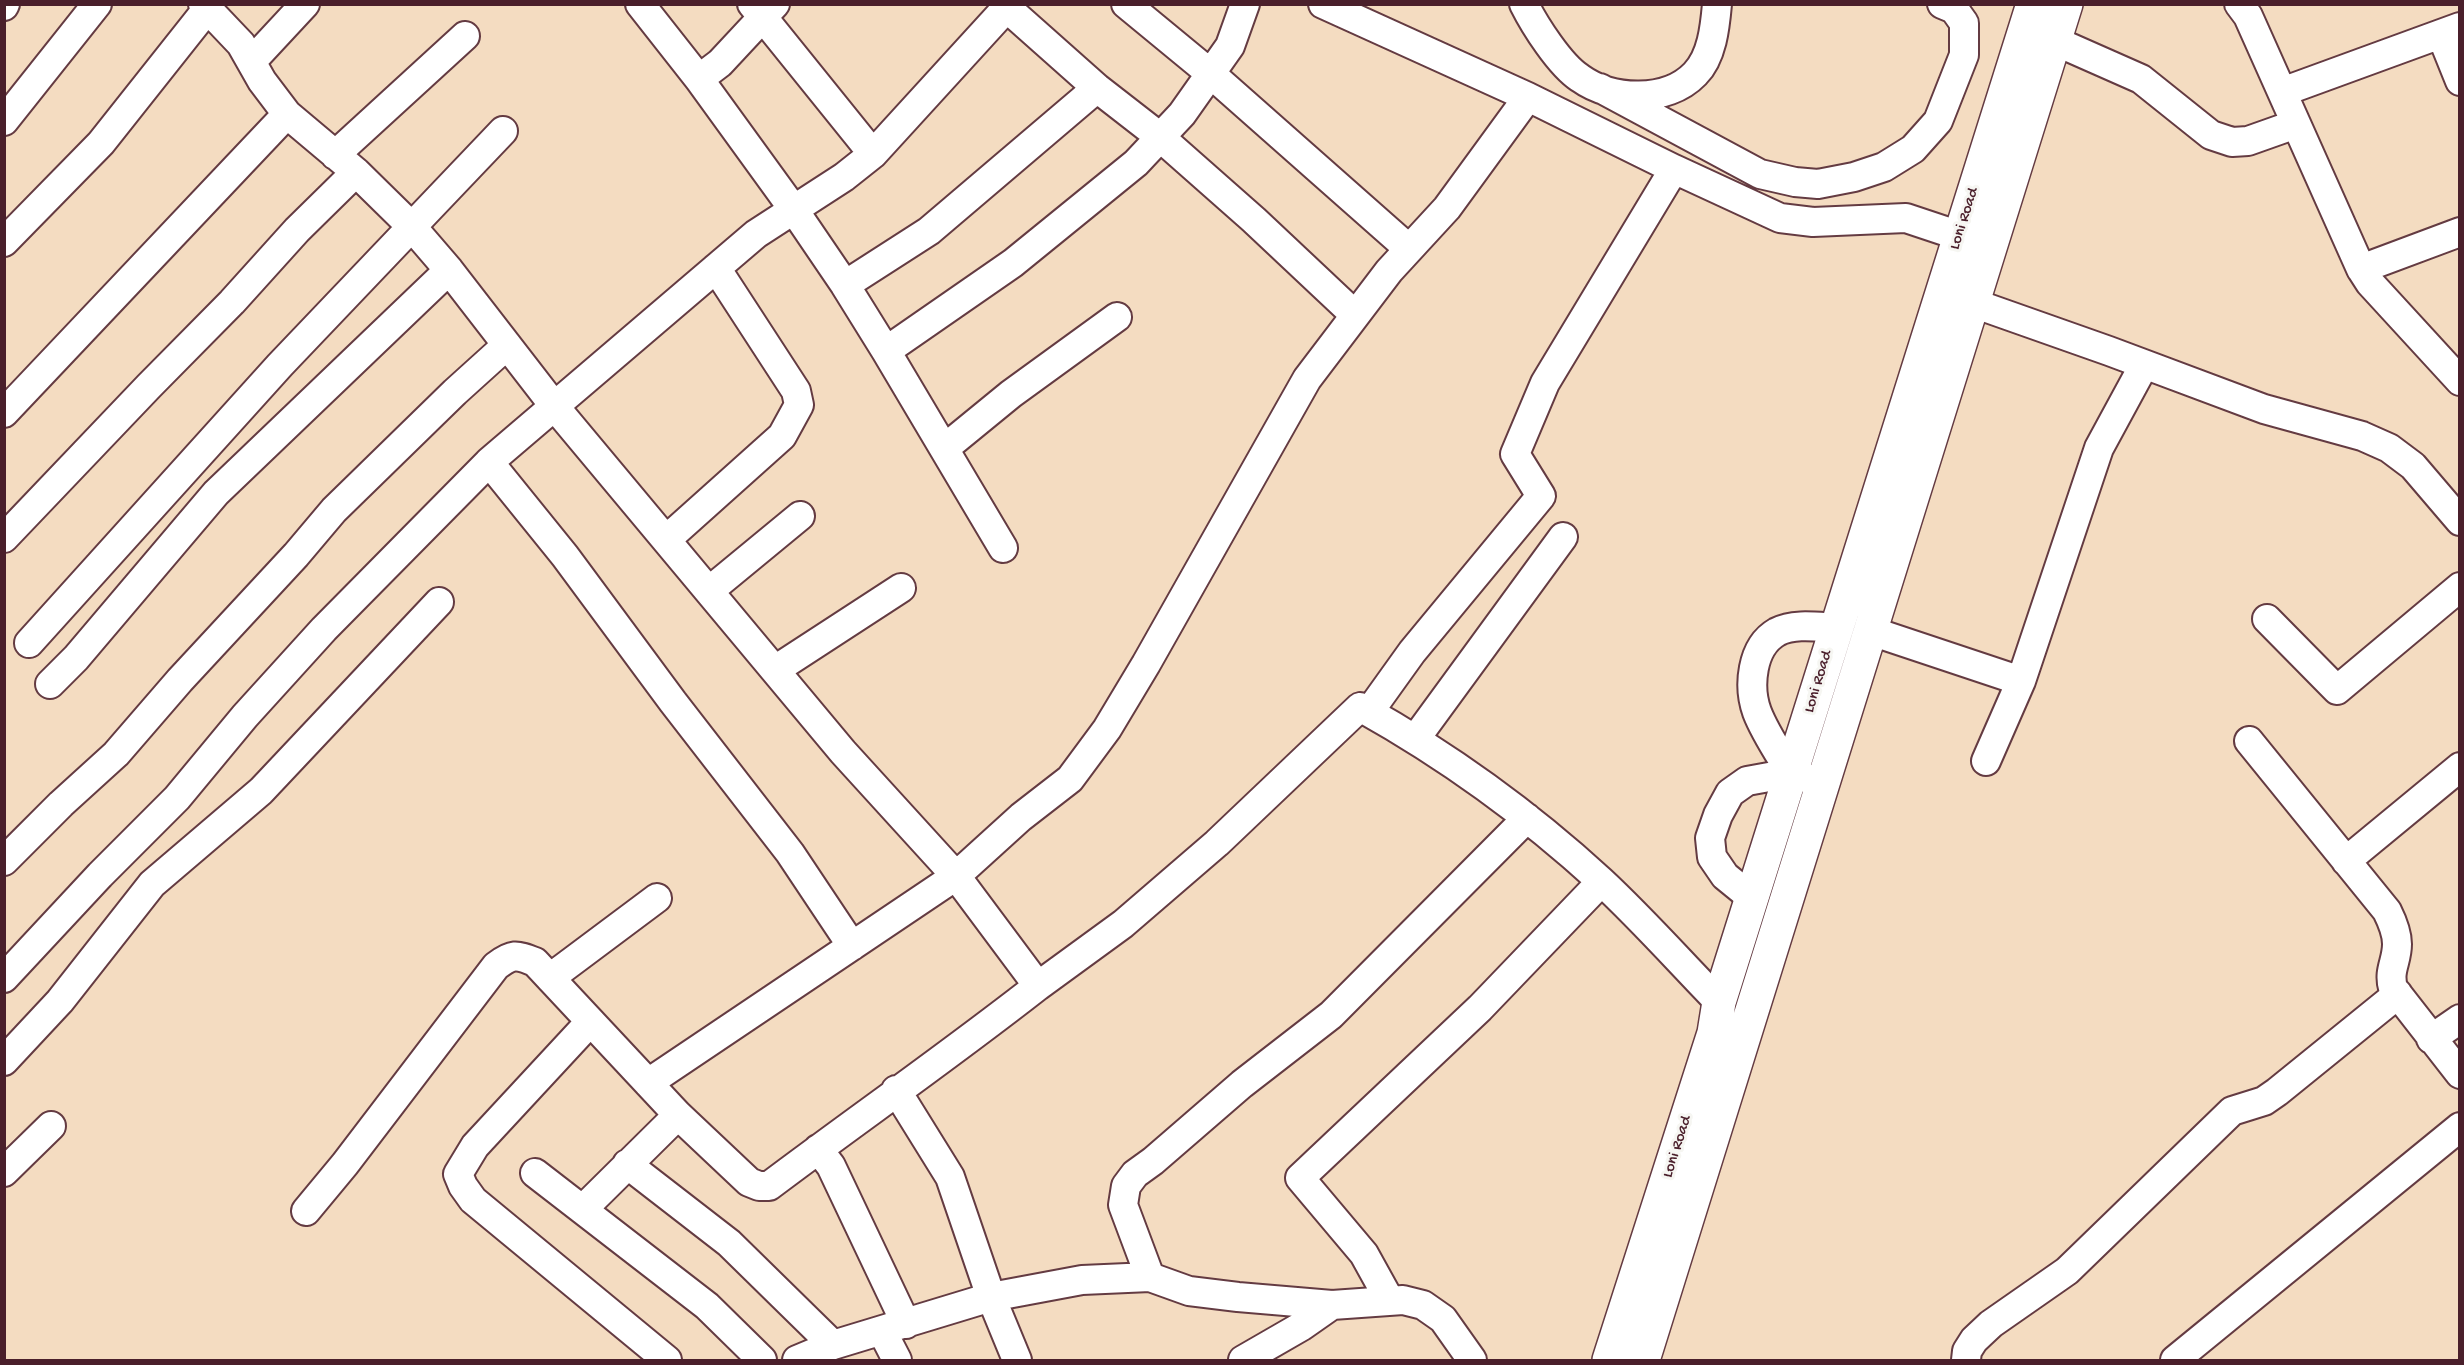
<!DOCTYPE html>
<style>
body{margin:0}
#map{position:relative;width:2464px;height:1365px;overflow:hidden;background:#f4dcc1;font-family:"Gochi Hand",sans-serif}
canvas{display:block}
.frame{position:absolute;inset:0;border:6px solid #4a1f2b;pointer-events:none}
</style>
<div id="map">
<canvas width="2464" height="1365"></canvas>
<div class="frame"></div>
</div>
<script>
const c = document.querySelector('canvas').getContext('2d');
c.lineJoin = 'round';
function trace(path, color, width, dash) { c.strokeStyle = color; c.lineWidth = width; c.lineCap = dash ? 'butt' : 'round'; c.setLineDash(dash || []); c.stroke(path); }
function drawText(font, color, halo, rows, align = 'center') {
  c.font = font + ' "Gochi Hand",sans-serif'; c.lineWidth = 6; c.setLineDash([]); c.textBaseline = 'middle'; c.strokeStyle = halo; c.fillStyle = color; for (const [text, x, y, turn = 0] of rows) {
    c.save(); c.translate(x, y); c.rotate((+turn || 0) * Math.PI / 180); c.textAlign = isNaN(turn) ? turn : align; if (halo) c.strokeText(text, 0, 0); c.fillText(text, 0, 0); c.restore();
  }
}
const minor = new Path2D(`
 M203 4 241 44 262 81 287 114 356 172 412 227 449 270 555 407 843 752 956 876 1038 986C950 1055 858 1119 769 1186H759L749 1182 678 1115 535 962C516 954 512 954 496 966L345 1164 306 1211
 M640 4 699 79 720 63 775 4
 M752 4 873 154
 M1126 4 1211 74 1409 249
 M1323 4 1528 97 1674 169 1780 218 1813 222 1906 218 1960 236
 M1524 4C1535 26 1560 65 1580 78 1612 101 1667 103 1695 74 1712 57 1715 27 1717 4
 M2239 4 2248 16 2361 269 2370 283 2460 381
 M4 6 5 4
 M1007 8 1097 88 1160 137 1254 220 1355 315
 M2441 34 2460 81
 M2055 41 2141 79 2211 135 2232 142 2248 141 2296 124
 M252 61 305 4
 M699 79 794 210 845 285 929 231 1097 88
 M1600 88 1760 174 1795 182 1818 184 1854 177 1884 167 1913 149 1938 121 1964 55V23L1954 9 1942 4
 M2282 92 2460 27
 M4 121 97 4
 M335 155 465 36
 M4 242 101 143 208 8
 M2361 269 2460 232
 M845 285 886 351
 M1973 303 2109 351 2264 409 2362 436 2389 448 2413 466 2460 521
 M4 413 287 114
 M945 448 1011 394 1117 317
 M489 462 565 556 673 702 790 853 852 946
 M4 538 149 386 232 302 297 230 356 172
 M667 539 782 436 799 405 796 391 716 268
 M1003 548 886 351 1013 263 1136 163 1182 114 1230 46 1245 4
 M709 591 800 516
 M2267 619 2337 690 2460 587
 M1871 631 2021 681
 M29 643 280 365 503 131
 M775 670 901 588
 M50 684 76 658 216 493 449 270
 M1369 712 1412 652 1541 496 1515 454 1545 383 1674 169
 M1416 738 1563 537
 M2249 741 2387 911C2392 921 2397 932 2397 944 2397 962 2388 970 2393 988L2460 1074
 M1986 761 2021 681 2099 448 2144 365
 M1791 773C1779 753 1765 733 1757 712 1748 687 1751 647 1777 632 1794 623 1818 627 1836 628
 M4 861 61 804 116 754 180 680 296 555 334 510 455 392 507 345
 M2346 861 2460 767
 M1752 898 1725 876 1712 857 1710 838 1718 815 1730 793 1747 781 1791 773 1809 779
 M4 978 100 875 177 798 245 716 324 629 489 462 756 234 844 177 873 154 1010 4
 M550 978 657 898
 M1038 986 1123 924 1217 843 1360 707C1446 755 1528 814 1601 881 1642 919 1680 962 1719 1002
 M590 1022 475 1146 458 1174 463 1186 473 1200 667 1360
 M2431 1039 2460 1019
 M4 1061 60 1001 152 884 261 791 439 602
 M648 1083 956 876 1021 817 1070 779 1107 729 1146 664 1307 379 1389 271 1447 208 1528 97
 M896 1090 950 1177 991 1297 1017 1360
 M818 1149 831 1166 906 1324
 M627 1164 729 1243 833 1345
 M4 1172 51 1126
 M535 1173 707 1306 762 1360
 M583 1209 678 1115
 M1150 1277 1123 1205 1126 1186 1135 1174 1153 1161 1242 1084 1331 1015 1527 818
 M1390 1301 1364 1254 1300 1178 1480 1008 1601 882
 M882 1331 897 1360
 M797 1360 833 1345 991 1297 1082 1280 1150 1277 1189 1291 1238 1297 1332 1305 1403 1300 1423 1305 1443 1319 1472 1360
 M1243 1360 1302 1326 1332 1305
 M1966 1360 1967 1351 1974 1340 1991 1324 2067 1271 2232 1111 2264 1101 2277 1092 2398 994
 M2175 1360 2460 1127`);
const highway = new Path2D(`
 M1609 1360 1714 1033 1719 1002 2033 4
 M1643 1360 2066 4`);
const streetNames = [
 ["Loni Road",1965,219,-72],
 ["Loni Road",1819,682,-73],
 ["Loni Road",1678,1147,-72]
];
trace(minor, '#643b42', 32);
trace(highway, '#643b42', 36);
trace(minor, '#fff', 28);
trace(highway, '#fff', 33);
drawText('16px', '#4a1f2b', '#f6f6f2', streetNames);
</script>
